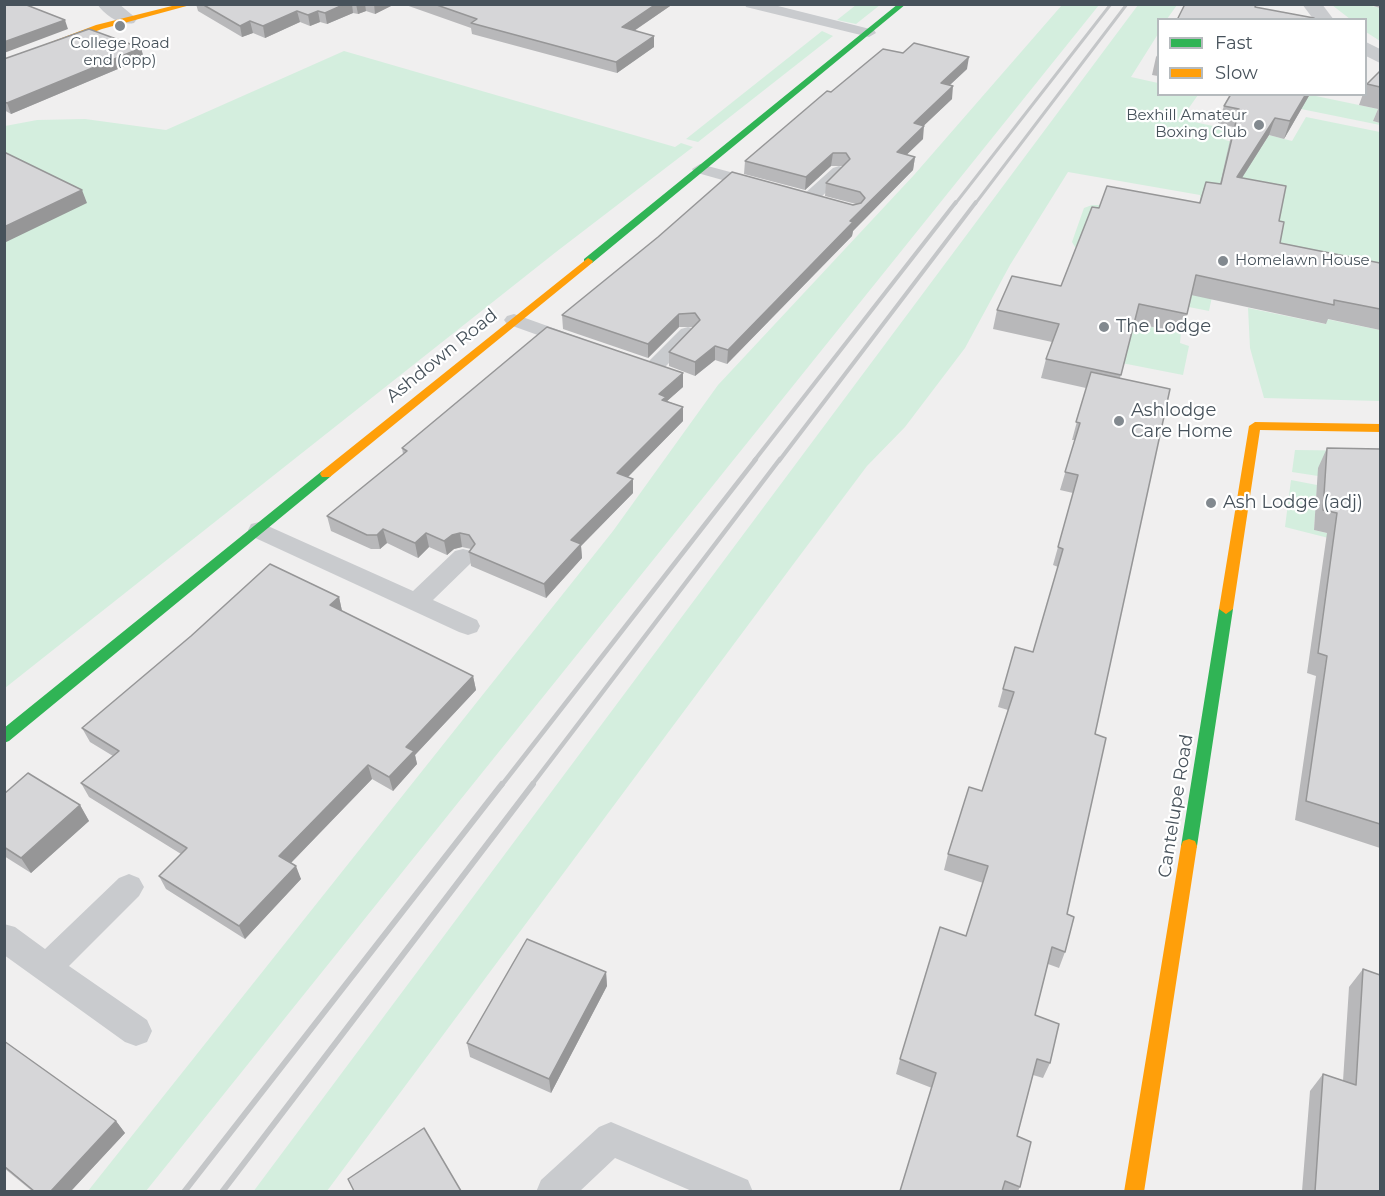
<!DOCTYPE html>
<style>
body{margin:0}
#map{position:relative;width:1385px;height:1196px;overflow:hidden;background:#f0efef;font-family:Montserrat,sans-serif}
canvas{display:block}
.frame{position:absolute;inset:0;border:6px solid #47525b;pointer-events:none}
.legend{position:absolute;left:1157px;top:18px;width:210px;height:78px;box-sizing:border-box;background:#fff;border:2px solid #b5babd;margin:0;padding:8px 10px;list-style:none;font-size:18px;color:#47525b}
.legend li{display:flex;align-items:center;gap:12px;height:30px}
.legend b{width:30px;border:2px solid #b5babd}
</style>
<div id="map">
<canvas width="1385" height="1196"></canvas>
<div class="frame"></div>
<ul class="legend">
<li><b style="height:8px;background:#30b455"></b>Fast</li>
<li><b style="height:8px;background:#ff9f0a"></b>Slow</li>
</ul>
</div>
<script>
const c = document.querySelector('canvas').getContext('2d');
c.lineJoin = 'round';
function paint(path, color) { c.fillStyle = color; c.fill(path, 'evenodd'); }
function trace(path, color, width, dash) { c.strokeStyle = color; c.lineWidth = width; c.lineCap = dash ? 'butt' : 'round'; c.setLineDash(dash || []); c.stroke(path); }
function drawText(font, color, halo, rows, align = 'center') {
  c.font = font + ' Montserrat,sans-serif'; c.lineWidth = 4.5; c.setLineDash([]); c.textBaseline = 'middle'; c.strokeStyle = halo; c.fillStyle = color; for (const [text, x, y, turn = 0] of rows) {
    c.save(); c.translate(x, y); c.rotate((+turn || 0) * Math.PI / 180); c.textAlign = isNaN(turn) ? turn : align; if (halo) c.strokeText(text, 0, 0); c.fillText(text, 0, 0); c.restore();
  }
}
const green = new Path2D(`
 M856 5H880L856 24 837 20Z
 M1062 5H1099L146 1191H88L613 531 718 385 914 175Z
 M1138 5H1177L1167 19 1158 20V34L1131 77 1158 83V94L1198 95 1181 119 1231 130 1225 140 1260 149 1269 135 1292 141 1306 117 1380 132V283L1316 270 1216 203 1200 200V195L1068 172 1010 265 965 348 905 427 867 466 792 566 327 1191 253 1192Z
 M1332 5H1368L1380 8V41L1366 32V20L1350 19Z
 M822 31 833 36 698 142 686 139Z
 M344 51 675 147 681 143 693 147 556 252 5 688V126L37 120 85 119 166 130Z
 M1232 95H1311L1378 109 1373 121 1380 123V125Z
 M1092 205H1102L1218 268 1209 311 1093 288 1129 322 1181 333 1180 343 1189 346 1183 375 1081 355 1086 249 1075 247 1072 242 1084 208Z
 M1248 308 1325 324 1326 319 1380 330V401L1264 398 1250 348Z
 M1295 450 1380 451 1318 476 1292 472Z
 M1291 480 1317 485 1314 530 1353 539 1380 551 1285 527Z`);
const lane = new Path2D(`
 M745 4H770L874 30 876 33 869 37 746 7Z
 M700 164 764 181 766 185 758 190 694 172 692 169Z
 M839 166 845 168 847 171 845 174 815 203H803L801 199 803 195 833 168Z
 M514 314 581 338 584 342 581 346 574 348 507 324 504 320 507 316Z
 M688 327 695 329 698 333 695 337 659 373H645L642 369 645 365 681 329Z
 M259 522 413 591 455 551 463 549 471 551 475 557 471 563 433 600 477 620 480 626 477 632 468 635 459 632 251 536 248 530 251 524Z
 M129 874 139 878 144 887 139 896 69 966 147 1020 152 1031 147 1042 136 1046 125 1042 4 955V924L15 927 45 949 119 878Z
 M611 1122 748 1180 753 1192H694L615 1158 579 1192H536L541 1180 599 1127Z`);
const street = new Path2D(`
 M97 4H119L137 19 134 23C120 26 105 15 97 4Z
 M1302 4H1322L1334 20H1314Z
 M1366 42 1380 49V63L1366 56Z`);
const fast = new Path2D(`
 M898 4H906L592 263H584V259Z
 M326 470 332 474 330 477 9 741 4 743V728L322 471Z
 M1226 604 1233 609 1197 846 1195 851 1189 853 1183 851 1181 846 1219 609Z`);
const slow = new Path2D(`
 M180 4H194L102 29 4 65V60L96 25Z
 M588 258 593 261 592 263 330 477H322L320 474 322 471Z
 M1255 422 1380 424V432L1260 430 1233 609 1226 614 1219 609 1249 426Z
 M1189 839 1195 841 1197 846 1144 1192H1124L1181 846 1183 841Z`);
const railFar3 = new Path2D(`
 M955 204 1111 4
 M975 204 1127 4`);
const railFar2 = new Path2D(`
 M754 461 956 202
 M779 461 976 202`);
const railFar1 = new Path2D(`
 M501 786 756 459
 M531 786 780 459`);
const rail = new Path2D(`
 M184 1192 502 784
 M222 1192 533 784`);
const wall = new Path2D(`
 M196 4H395L375 14 366 11 358 14 353 13 327 24 320 22 310 26 300 22 265 38 253 33 242 37 198 11Z
 M403 4H673L634 31 654 36V47L617 73 472 34 471 28Z
 M1367 4H1380V8Z
 M1158 54V76L1152 75 1156 57Z
 M144 58 11 114 4 110V59Z
 M967 69 950 85 952 99 923 126V139L906 155 915 157 913 170 853 231 852 236 727 364 715 360 695 376 669 366V352L694 327H679L648 358 563 329 562 315 856 204 825 196 826 183 843 166H831L805 190 744 174 745 161 831 92Z
 M1380 71V123L1373 121 1378 109 1359 105 1363 94H1365V88L1367 84Z
 M1231 94H1310L1284 139 1269 135 1242 178 1279 221 1280 243 1380 263V330L1328 319 1326 324 1191 295 1187 314 1181 333 1134 323 1120 378 1095 734 1067 914 1065 952 1059 968 1048 964 1035 1015 1050 1063 1043 1078 1033 1075 1017 1136 1020 1187 1018 1191H900L932 1088 896 1074 900 1059 966 936 983 883 944 870 948 854 982 791 1008 710 998 707 1003 689 1033 652 1058 567 1053 565 1073 493 1060 490 1075 440H1072L1086 388 1041 378 1046 359 1052 342 993 329 997 310 1061 286 1099 208 1199 203 1206 182 1220 184 1233 127 1218 123 1224 106Z
 M683 387 667 401 683 407V421L628 477 633 479V493L581 546 582 558 546 598 471 566 469 552 471 549 462 547 454 549 447 555 429 547 418 558 387 543 380 549H371L331 531 327 516 403 454 402 448Z
 M1327 448 1380 449V848L1295 820 1316 676 1307 673 1327 533 1314 530 1318 468Z
 M339 597 342 611 473 676 476 690 415 755 417 764 393 791 372 779 291 863 301 879 245 939 166 889 159 876 181 854 89 797 81 783 113 756 90 742 82 728Z
 M4 794 80 805 89 821 31 873 4 856Z
 M1363 969 1380 1191H1302L1310 1091 1323 1074 1343 1081 1349 987Z
 M606 972 607 986 551 1093 470 1057 467 1043Z
 M4 1041 116 1121 125 1133 71 1191H32L4 1168Z`);
const shadedWall = new Path2D(`
 M345 4H352L353 13 327 24 325 13Z
 M356 4H365L366 11 358 14Z
 M374 4H395L375 14Z
 M656 4H673L622 39V27Z
 M297 11 300 22 265 38 263 26Z
 M318 11 320 22 310 26 308 15Z
 M65 20 68 29 4 53V42Z
 M250 21 253 33 242 37 240 26Z
 M654 36V47L617 73 616 62Z
 M141 48 144 58 11 114 7 103Z
 M969 57 967 69 939 95 941 83Z
 M953 86 952 99 913 136 914 123Z
 M1306 94H1310L1284 139 1290 121Z
 M1275 118 1269 135 1231 195 1237 177Z
 M924 126 923 139 896 165 897 152Z
 M833 153 831 166 805 190 806 177Z
 M915 157 913 170 853 231 852 236 727 364 728 350 850 221Z
 M82 190 87 203 4 243V227Z
 M679 314V327L648 358V344Z
 M715 346V360L695 376V362Z
 M683 373V387L666 402V411L659 394Z
 M683 407V421L618 487 617 473Z
 M633 479V493L581 546 582 558 546 598 544 584 571 540Z
 M383 529 387 543 380 549 377 535Z
 M426 533 429 547 418 558 415 543Z
 M460 533 462 547 454 549 447 555 444 541 452 535Z
 M339 597 342 611 330 605Z
 M473 676 476 690 415 755 417 764 393 791 389 777 406 747Z
 M368 765 372 779 285 869 279 856Z
 M80 805 89 821 31 873 21 858Z
 M296 866 301 879 245 939 239 926Z
 M606 972 607 986 551 1093 549 1079Z
 M116 1121 125 1133 71 1191H51Z`);
const building = new Path2D(`
 M4 4H24L65 20 4 42Z
 M202 4H345L325 13 318 11 308 15 297 11 263 26 250 21 240 26Z
 M434 4H656L622 27 654 36 616 62 471 23 477 19Z
 M1185 4H1256L1255 7 1314 18 1313 20H1177Z
 M89 29 141 48 7 103 4 102V59Z
 M914 43 969 57 941 83 953 86 914 123 924 126 897 152 915 157 850 221 853 222 728 350 715 346 695 362 669 352 700 320 695 313 679 314 648 344 562 315 658 237 732 172 853 205 861 203 865 198 860 192 826 183 850 159 846 153H833L806 177 745 161 827 91 831 92 883 49 903 53Z
 M1380 71V87L1367 84Z
 M1231 94H1306L1290 121 1275 118 1237 177 1286 186 1279 221 1284 222 1280 243 1380 263V309L1334 300V305L1196 275 1187 314 1139 304 1121 375 1046 359 1059 324 997 310 1012 276 1061 286 1092 207 1099 208 1107 186 1200 203 1206 182 1221 184 1239 109 1224 106Z
 M4 152 82 190 4 227Z
 M547 327 683 373 659 394 666 397 662 400 683 407 617 473 633 479 571 540 581 544 544 584 469 552 475 544 469 535 460 533 452 535 444 541 426 533 415 543 383 529 377 535H367L327 516 407 451 402 448Z
 M1091 372 1170 389 1095 734 1106 738 1067 914 1074 917 1065 952 1052 947 1035 1015 1059 1024 1050 1063 1037 1059 1017 1136 1031 1142 1020 1187 1005 1181 1002 1191H900L936 1073 900 1059 940 927 966 936 988 866 948 854 969 787 982 791 1014 692 1003 689 1015 647 1033 652 1063 549 1058 547 1078 475 1065 472 1080 423 1076 422Z
 M1327 448 1380 449V824L1306 801 1327 656 1318 653 1337 513 1323 510Z
 M270 564 339 597 330 605 473 676 406 747 414 751 389 777 368 765 279 856 296 866 239 926 159 876 187 848 81 783 119 751 82 728 191 636Z
 M28 773 80 805 21 858 4 847V794Z
 M527 939 606 972 549 1079 467 1043Z
 M1363 969 1380 975V1191H1315L1323 1074 1356 1085Z
 M4 1041 116 1121 51 1191H34L4 1166Z
 M424 1128 461 1191H354L348 1179Z`);
const markers = [
 [120,26,6,"#82898f"],
 [1259,125,6,"#82898f"],
 [1223,261,6,"#82898f"],
 [1104,327,6,"#82898f"],
 [1119,421,6,"#82898f"],
 [1211,503,6,"#82898f"]
];
const farPoinames = [
 ["College Road",120,44],
 ["end (opp)",120,61],
 ["Bexhill Amateur",1247,116,"right"],
 ["Boxing Club",1247,133,"right"],
 ["Homelawn House",1235,261,"left"]
];
const poiNames = [
 ["The Lodge",1116,327],
 ["Ashlodge",1131,411],
 ["Care Home",1131,432],
 ["Ash Lodge (adj)",1223,503]
];
const streetNames = [
 ["Ashdown Road",442,356,-39],
 ["Cantelupe Road",1176,806,-81]
];
paint(green, '#d4eede');
paint(lane, '#c9cbce');
paint(street, '#c9cbce');
paint(fast, '#30b455');
paint(slow, '#ff9f0a');
trace(railFar3, '#c4c6c8', 3);
trace(railFar2, '#c4c6c8', 4);
trace(railFar1, '#c4c6c8', 4.5);
trace(rail, '#c4c6c8', 6);
paint(wall, '#b8b8ba');
paint(shadedWall, '#969697');
paint(building, '#d6d6d8');
trace(building, '#969697', 1.5);
for (const [x, y, r, color] of markers) { const dot = new Path2D(); dot.arc(x, y, r, 0, 2 * Math.PI); c.fillStyle = color; c.fill(dot); trace(dot, '#fff', 2); }
drawText('15px', '#47525b', '#fff', farPoinames);
drawText('18px', '#47525b', '#fff', poiNames, 'left');
drawText('18px', '#47525b', '#fff', streetNames);
</script>
